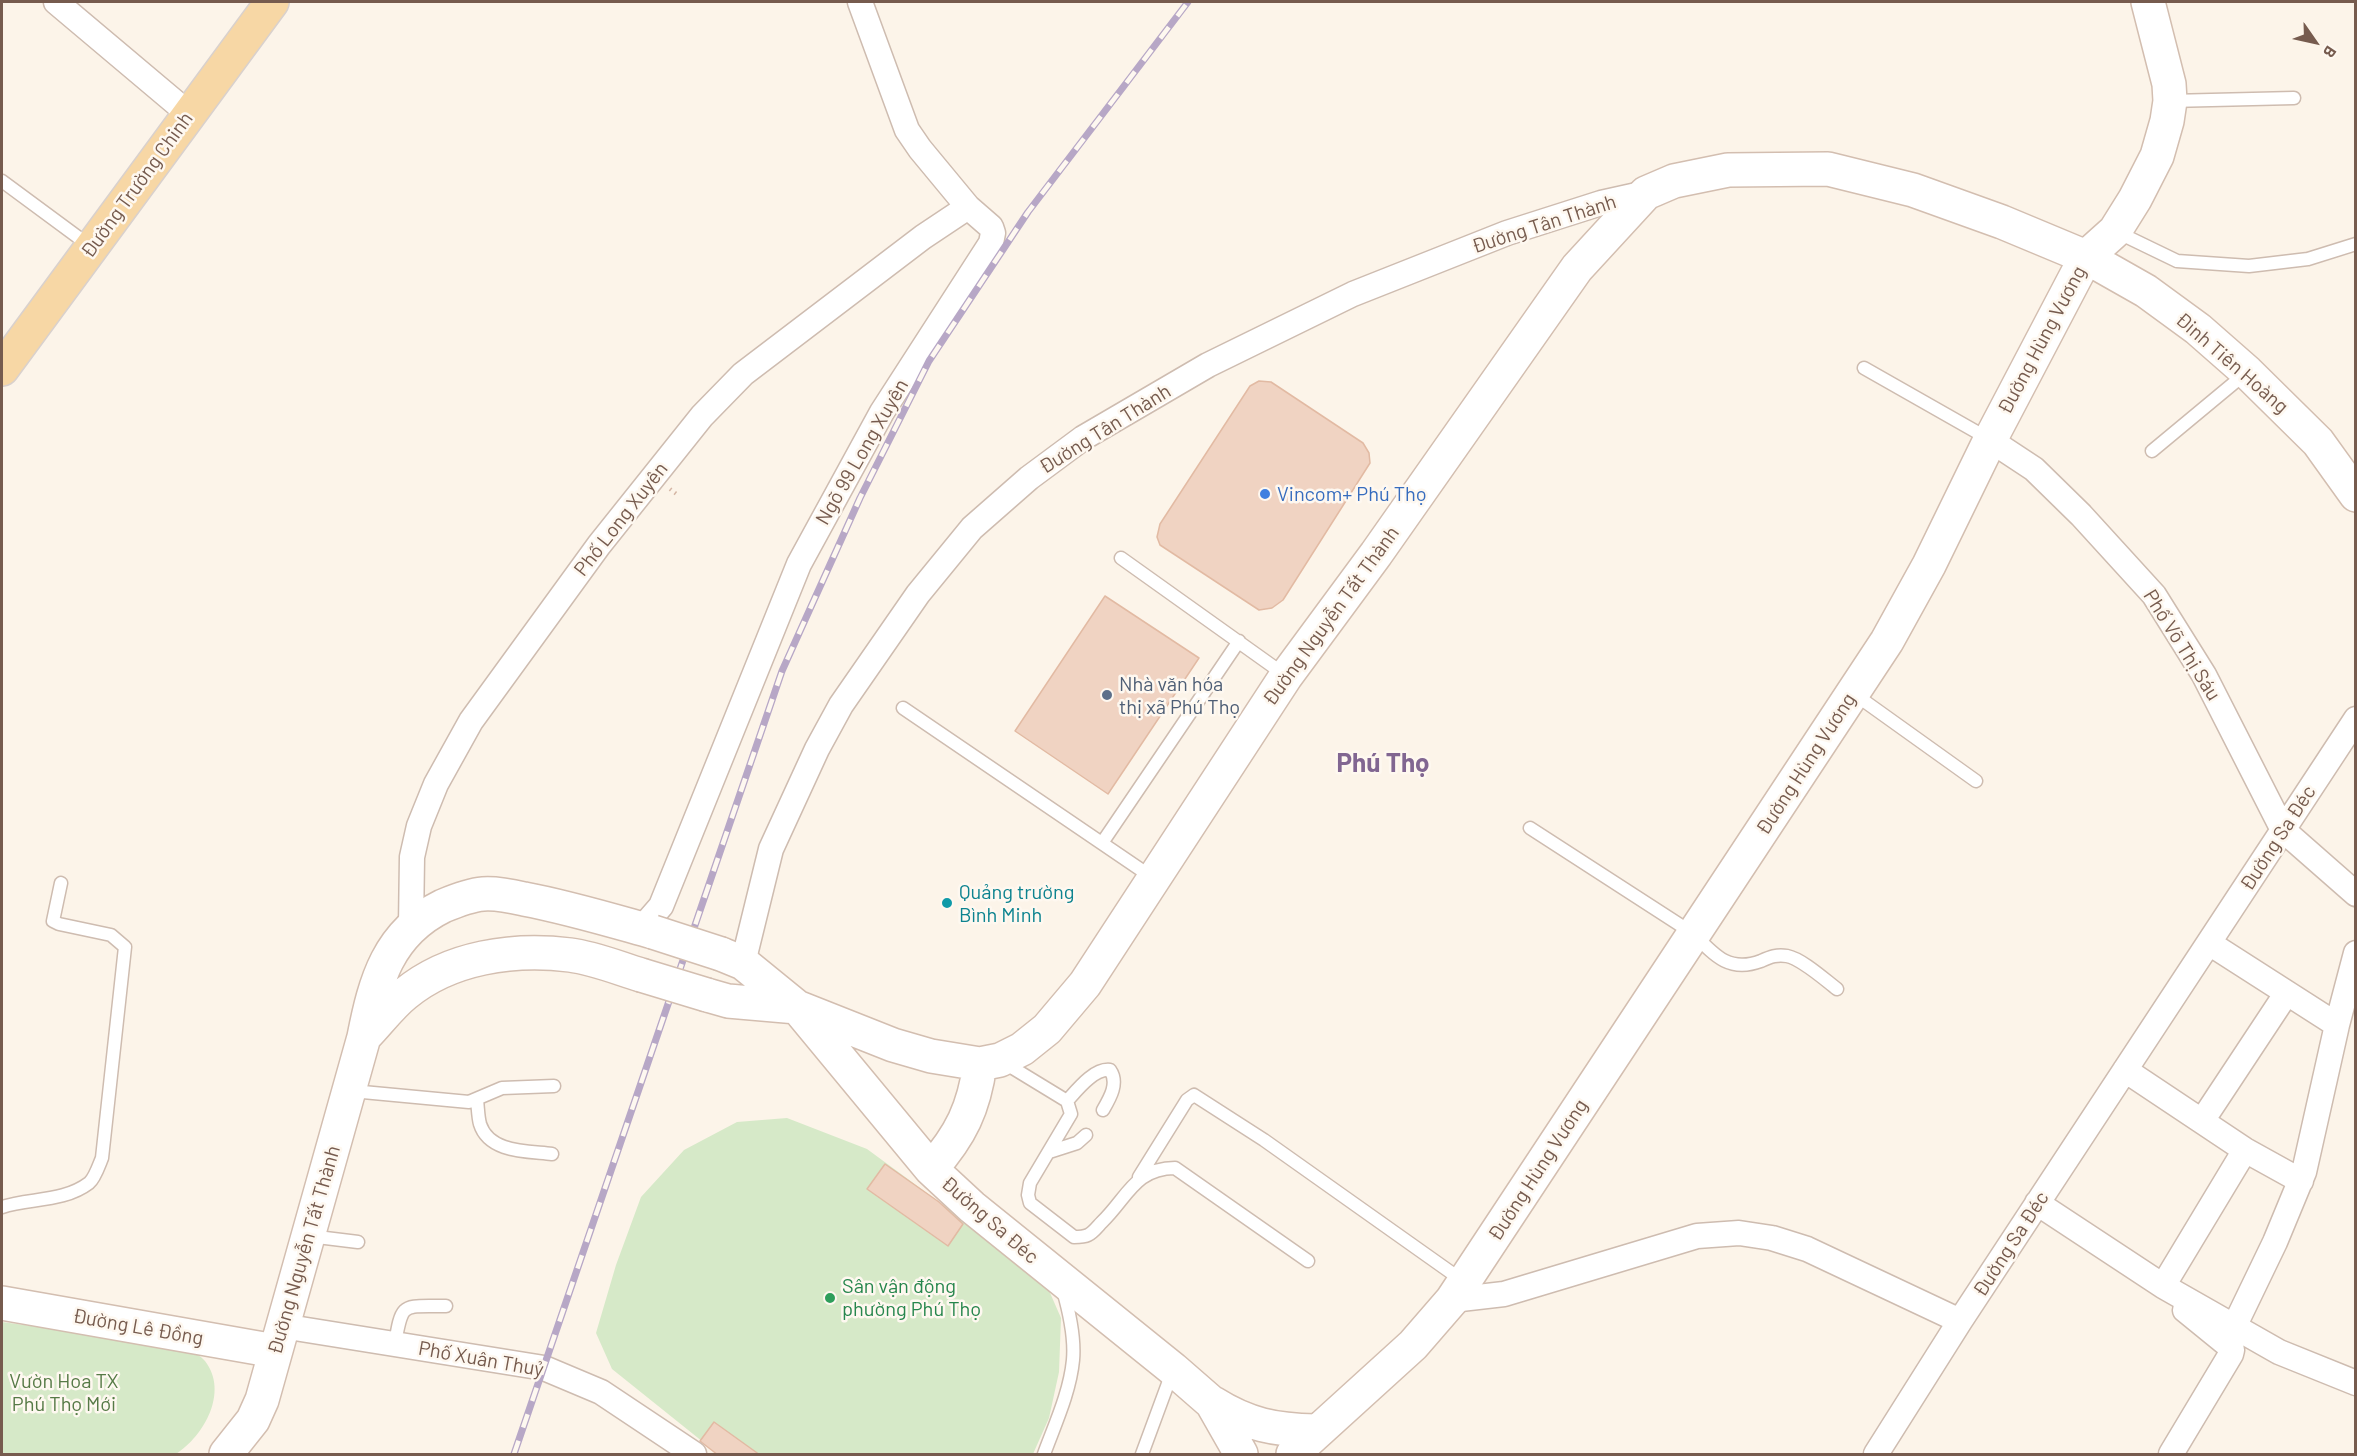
<!DOCTYPE html>
<meta charset="utf-8">
<style>
body{margin:0}
#map{position:relative;width:2357px;height:1456px;overflow:hidden;background:#fcf4e9;font-family:Barlow,sans-serif}
canvas{display:block}
.frame{position:absolute;inset:0;border:3px solid #765b4e;pointer-events:none}
.north{position:absolute;left:2285px;top:12px;width:60px;height:60px;-webkit-text-stroke:4px #fef8f0;paint-order:stroke;rotate:124deg;font-size:16px;font-weight:700;line-height:24px;text-align:center;color:#765b4e}
.north::after{content:'';display:block;margin:auto;width:21px;height:27px;background:#765b4e;clip-path:polygon(50% 0,100% 100%,50% 72%,0 100%)}
</style>
<div id="map">
<canvas width="2357" height="1456"></canvas>
<div class="frame"></div>
<div class="north">B</div>
</div>
<script>
const c = document.querySelector('canvas').getContext('2d');
c.lineJoin = 'round';
function paint(path, color) { c.fillStyle = color; c.fill(path, 'evenodd'); }
function trace(path, color, width, dash) { c.strokeStyle = color; c.lineWidth = width; c.lineCap = dash ? 'butt' : 'round'; c.setLineDash(dash || []); c.stroke(path); }
function drawText(font, color, halo, rows, align = 'center') {
  c.font = font + ' Barlow,sans-serif'; c.lineWidth = 5; c.setLineDash([]); c.textBaseline = 'middle'; c.strokeStyle = halo; c.fillStyle = color; for (const [text, x, y, turn = 0] of rows) {
    c.save(); c.translate(x, y); c.rotate((+turn || 0) * Math.PI / 180); c.textAlign = isNaN(turn) ? turn : align; if (halo) c.strokeText(text, 0, 0); c.fillText(text, 0, 0); c.restore();
  }
}
const green = new Path2D(`
 M787 1118 867 1149 1044 1279 1061 1318 1059 1372 1049 1418 1033 1454H718L612 1369 596 1333 616 1265 641 1197 684 1150 737 1122Z
 M2 1322 187 1347C192 1351 201 1356 205 1361 229 1392 204 1436 176 1454H2Z`);
const building = new Path2D(`
 M1259 381 1271 382 1363 443 1369 453 1370 463 1283 600 1272 608 1259 610 1160 545 1157 537 1160 524 1250 386Z
 M1105 596 1199 658 1108 794 1015 731Z
 M885 1164 939 1202 963 1224 948 1246 867 1189Z
 M714 1422 760 1455H718L705 1445 700 1441Z`);
const path = new Path2D(`
 M670 489 679 496`);
const service = new Path2D(`
 M2170 101 2294 98
 M2 181 90 246
 M2117 232 2177 261 2249 266 2308 259 2356 244
 M1864 368 1989 439
 M2152 451 2246 373
 M1121 558 1285 675
 M1853 693 1976 781
 M903 708 1153 878
 M1530 828 1694 934C1714 955 1729 973 1761 961 1770 957 1777 954 1787 956 1802 959 1824 979 1837 989
 M1102 843 1239 641
 M1003 1062 1067 1101 1071 1114 1030 1183 1028 1195 1030 1203 1074 1237C1078 1237 1084 1237 1088 1235 1093 1233 1098 1226 1102 1222 1127 1198 1135 1168 1175 1168L1308 1261
 M352 1091 469 1102 502 1088 554 1086
 M477 1100C478 1108 478 1117 480 1124 489 1153 528 1151 552 1154
 M1067 1101C1077 1090 1094 1068 1110 1070 1119 1083 1110 1098 1103 1110
 M1049 1152 1077 1143 1086 1135
 M1139 1177 1187 1100 1194 1095 1264 1140 1463 1281
 M2 1207C30 1198 64 1202 89 1183 95 1178 99 1165 102 1158L125 947 111 935 59 924 53 921 61 883
 M309 1236 358 1242
 M395 1344C402 1300 403 1307 446 1306
 M1044 1454C1055 1424 1070 1392 1073 1360 1075 1338 1069 1311 1063 1290
 M1142 1454 1173 1370`);
const minor = new Path2D(`
 M56 2 189 114
 M1990 440 2034 469 2081 515 2154 595 2204 675 2283 830 2356 894
 M411 926 412 857 419 826 436 784 471 721 599 545 702 416 743 374 923 237 968 207
 M641 929 661 906 799 564 882 412 991 243 993 233 991 227 968 207 920 149 907 130 860 2
 M2209 943 2337 1025
 M743 963 771 849 817 749 841 705 918 594 972 528 1029 478 1083 438 1208 365 1353 294 1507 233 1601 203 1646 193
 M2125 1070 2245 1150 2301 1181
 M2202 1121 2286 994
 M2037 1203 2163 1286 2279 1352 2356 1383
 M2163 1286 2245 1150
 M1452 1300 1504 1294 1697 1236 1739 1233 1772 1238 1807 1249 1960 1321
 M2235 1325 2275 1242 2304 1172 2337 1025 2356 953
 M282 1326 544 1368 601 1392 694 1454
 M1876 1454 1960 1321 2356 719
 M2171 1454 2231 1354 2232 1350 2228 1345 2185 1310`);
const secondary = new Path2D(`
 M721 954 743 963 797 1007 931 1169 972 1207 1173 1369 1212 1403 1241 1454
 M707 995 728 1001 797 1007 893 1045 931 1056 980 1064 1000 1060 1022 1049 1047 1029 1085 984 1286 676 1376 554 1577 268 1646 193 1674 181 1728 170 1828 169 1913 190 2002 222 2086 257 2146 291 2198 329 2247 372 2318 442 2356 495
 M364 1037C378 1023 390 1006 405 994 450 957 513 948 570 955 594 958 618 968 641 975
 M931 1169C961 1135 974 1108 980 1064
 M2 1303 275 1351
 M1213 1403C1248 1425 1275 1430 1316 1431
 M226 1454 253 1420 262 1400 364 1037C375 981 388 933 443 906 455 901 470 895 483 894 496 893 511 896 524 899 567 907 610 920 653 932
 M1293 1454 1413 1345 1452 1300 1887 641 1929 565 1990 440 2086 257 2115 231 2135 199 2157 156 2167 121 2170 101 2169 84 2148 2`);
const primary = new Path2D(`
 M2 369 272 2`);
const rail = new Path2D(`
 M514 1454 782 671 860 498 929 361 1028 212 1188 2`);
const secondaryBridge = new Path2D(`
 M653 932 721 954
 M641 975 707 995`);
const markers = [
 [1265,494,6,"#3f7fe0"],
 [1107,695,6,"#5c6f8a"],
 [947,903,6,"#0f9aa8"],
 [830,1298,6,"#2e9e5b"]
];
const streetNames = [
 ["Đường Trường Chinh",137,185,-54],
 ["Đường Tân Thành",1544,224,-18],
 ["Đường Hùng Vương",2042,340,-62],
 ["Đinh Tiên Hoàng",2232,363,41],
 ["Đường Tân Thành",1105,429,-32],
 ["Ngõ 99 Long Xuyên",862,452,-60],
 ["Phố Long Xuyên",621,519,-52],
 ["Đường Nguyễn Tất Thành",1331,616,-54],
 ["Phố Võ Thị Sáu",2182,645,58],
 ["Đường Hùng Vương",1806,764,-57],
 ["Đường Sa Đéc",2278,838,-57],
 ["Đường Hùng Vương",1538,1170,-57],
 ["Đường Sa Đéc",990,1220,41],
 ["Đường Sa Đéc",2011,1244,-57],
 ["Đường Nguyễn Tất Thành",304,1250,-74],
 ["Đường Lê Đồng",138,1327,10],
 ["Phố Xuân Thuỷ",481,1359,10]
];
const shopNames = [
 ["Vincom+ Phú Thọ",1277,494]
];
const serviceNames = [
 ["Nhà văn hóa",1119,684],
 ["thị xã Phú Thọ",1119,707]
];
const cultureNames = [
 ["Quảng trường",959,892],
 ["Bình Minh",959,915]
];
const leisureNames = [
 ["Sân vận động",842,1286],
 ["phường Phú Thọ",842,1309]
];
const parkNames = [
 ["Vườn Hoa TX",64,1381],
 ["Phú Thọ Mới",64,1404]
];
const districtNames = [
 ["Phú Thọ",1383,763]
];
paint(green, '#d6e9c8');
paint(building, '#f0d3c2');
trace(building, '#e2baa3', 1.5);
trace(service, '#cebcb0', 15);
trace(minor, '#cebcb0', 27);
trace(secondary, '#d3beb0', 36);
trace(primary, '#d9d1cd', 36);
trace(path, '#d5b6a5', 4, [1.5, 4.5]);
trace(service, '#fff', 12);
trace(minor, '#fff', 24);
trace(secondary, '#fff', 33);
trace(primary, '#f7d7a5', 33);
trace(rail, '#b7a7c6', 7);
trace(rail, '#fef8f0', 4.5, [14]);
trace(secondaryBridge, '#d3beb0', 36, []);
trace(secondaryBridge, '#fff', 33);
for (const [x, y, r, color] of markers) { const dot = new Path2D(); dot.arc(x, y, r, 0, 2 * Math.PI); c.fillStyle = color; c.fill(dot); trace(dot, '#fef8f0', 2); }
drawText('20px', '#765b4e', '#fef8f0', streetNames);
drawText('20px', '#366cbe', '#fef8f0', shopNames, 'left');
drawText('20px', '#4e5e75', '#fef8f0', serviceNames, 'left');
drawText('20px', '#0d838f', '#fef8f0', cultureNames, 'left');
drawText('20px', '#27864d', '#fef8f0', leisureNames, 'left');
drawText('20px', '#567a46', '#fef8f0', parkNames);
drawText('bold 26px', '#816691', '#fef8f0', districtNames);
</script>
